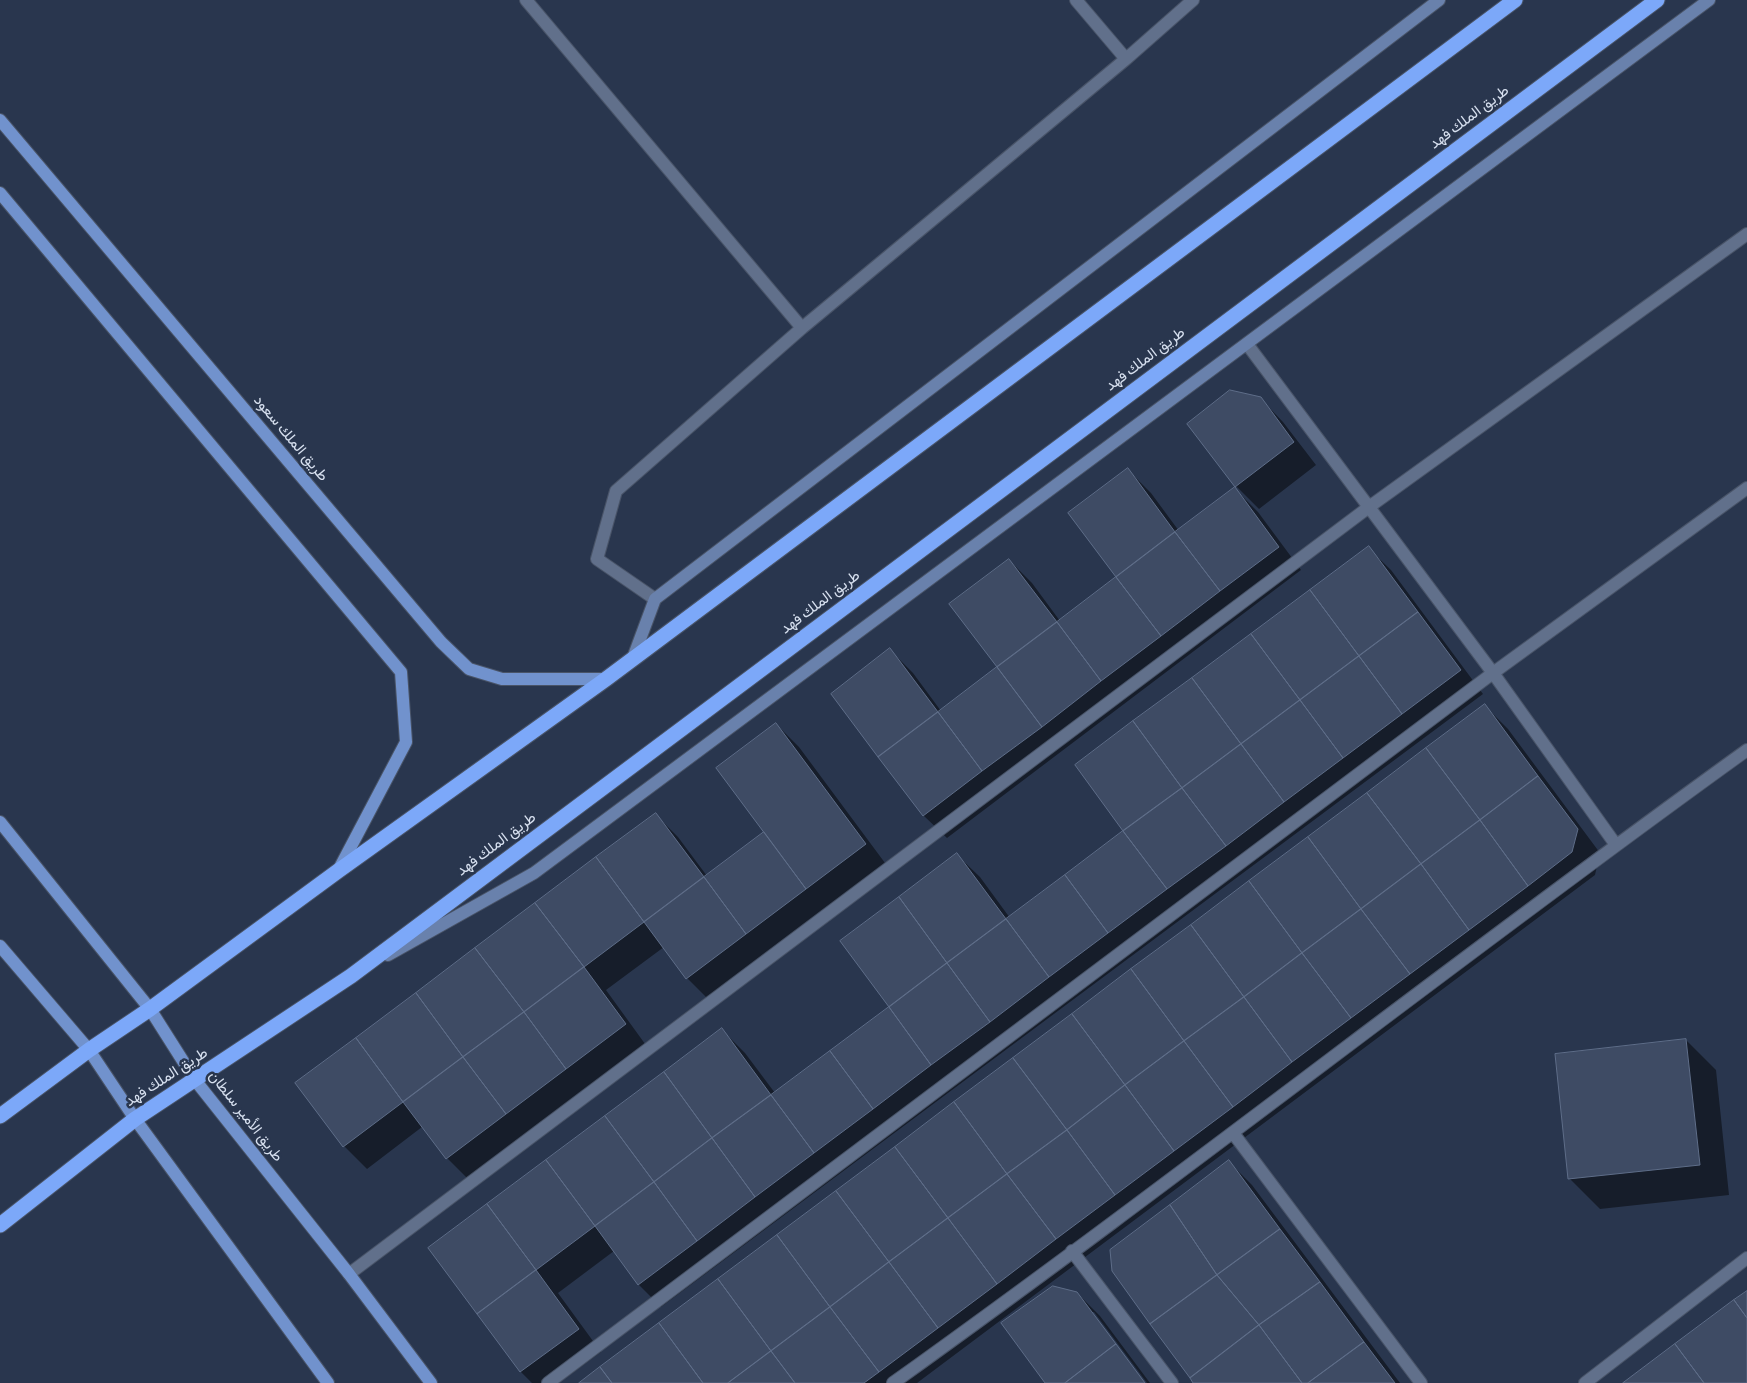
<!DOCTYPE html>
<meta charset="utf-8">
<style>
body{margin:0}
canvas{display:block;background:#29364e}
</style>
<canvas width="1747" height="1383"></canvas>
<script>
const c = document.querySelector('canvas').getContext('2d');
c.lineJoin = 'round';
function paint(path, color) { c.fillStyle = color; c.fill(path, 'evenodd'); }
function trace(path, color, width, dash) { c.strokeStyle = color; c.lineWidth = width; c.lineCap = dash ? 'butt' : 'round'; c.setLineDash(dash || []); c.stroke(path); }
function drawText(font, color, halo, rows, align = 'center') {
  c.font = font + ' "Source Sans 3",Vazirmatn,sans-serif'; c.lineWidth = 5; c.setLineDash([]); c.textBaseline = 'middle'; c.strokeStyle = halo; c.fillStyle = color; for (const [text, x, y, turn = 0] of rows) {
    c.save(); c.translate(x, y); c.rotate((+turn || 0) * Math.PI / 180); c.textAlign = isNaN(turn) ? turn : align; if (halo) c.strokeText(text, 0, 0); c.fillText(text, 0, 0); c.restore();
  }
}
const shadow = new Path2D(`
 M1260 398 1283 422 1316 465 1259 509 1236 486Z
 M1128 470 1151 493 1179 531 1235 489 1258 512 1301 570 947 838 924 816 832 694 890 650 913 673 941 711 999 667 1009 560 1032 583 1060 621 1118 578Z
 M1368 548 1391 570 1483 694 661 1307 638 1284 614 1251 558 1293 601 1352 559 1383H532L521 1372 430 1248 722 1030 745 1053 775 1093 891 1007 957 855 980 877 1010 918 1125 832Z
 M1485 706 1508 729 1600 853 1595 875 917 1383H582Z
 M776 724 799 747 888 867 710 1001 687 978 664 947 606 990 648 1048 470 1181 447 1158 422 1127 367 1169 344 1146 297 1084 655 814 678 837 707 876 765 832Z
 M1686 1040 1716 1070 1729 1195 1600 1209 1570 1179Z
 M1229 1162 1252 1185 1400 1383H1195Z
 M1077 1293 1100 1316 1150 1383H1147L1094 1312H1091L1143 1383H1046Z`);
const building = new Path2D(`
 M1230 390 1261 397 1294 442 1235 487 1187 424Z
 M1128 468 1175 532 1116 577 1068 513Z
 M1235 487 1279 547 1220 591 1175 532Z
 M1175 532 1220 591 1161 636 1116 577Z
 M1369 546 1418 612 1359 656 1310 590Z
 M1009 559 1057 622 997 667 949 604Z
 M1116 577 1161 636 1101 681 1057 622Z
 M1310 590 1359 656 1300 700 1251 634Z
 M1418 612 1461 670 1402 714 1359 656Z
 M1057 622 1101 681 1042 727 997 667Z
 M1251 634 1300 700 1241 744 1192 678Z
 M890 648 938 712 878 757 831 694Z
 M1359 656 1402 714 1343 758 1300 700Z
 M997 667 1042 727 982 771 938 712Z
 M1192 678 1241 744 1182 788 1133 721Z
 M1300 700 1343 758 1284 802 1241 744Z
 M1485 704 1538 776 1480 820 1426 748Z
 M938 712 982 771 923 816 878 757Z
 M1133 721 1182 788 1123 831 1075 765Z
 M776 723 866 844 806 889 716 768Z
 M1241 744 1284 802 1226 846 1182 788Z
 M1426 748 1480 820 1421 864 1367 793Z
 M1538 776 1578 829 1572 852 1528 886 1480 820Z
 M1182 788 1226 846 1167 889 1123 831Z
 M1367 793 1421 864 1361 909 1308 837Z
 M656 813 704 877 644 922 596 857Z
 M1480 820 1528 886 1469 930 1421 864Z
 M1123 831 1167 889 1108 933 1065 875Z
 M764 832 806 889 746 934 704 877Z
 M1308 837 1361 909 1302 953 1249 881Z
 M957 853 1006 919 947 963 899 897Z
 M596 857 644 922 584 967 535 903Z
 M1421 864 1469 930 1410 974 1361 909Z
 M1065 875 1108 933 1049 977 1006 919Z
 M704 877 746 934 686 979 644 922Z
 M1249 881 1302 953 1244 997 1191 925Z
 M899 897 947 963 889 1007 840 941Z
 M535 903 584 967 524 1012 475 948Z
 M1361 909 1410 974 1351 1018 1302 953Z
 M1006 919 1049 977 990 1022 947 963Z
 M1191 925 1244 997 1184 1041 1131 969Z
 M475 948 524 1012 463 1057 416 993Z
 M1302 953 1351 1018 1292 1062 1244 997Z
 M947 963 990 1022 931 1065 889 1007Z
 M584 967 626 1024 566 1069 524 1012Z
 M1131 969 1184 1041 1125 1085 1072 1014Z
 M416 993 463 1057 403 1102 356 1038Z
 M1244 997 1292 1062 1233 1107 1184 1041Z
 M889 1007 931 1065 873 1109 830 1051Z
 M524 1012 566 1069 506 1114 463 1057Z
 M1072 1014 1125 1085 1067 1130 1013 1058Z
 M722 1028 771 1095 712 1138 664 1072Z
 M356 1038 403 1102 343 1147 295 1083Z
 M1686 1039 1700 1165 1568 1179 1555 1054Z
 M1184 1041 1233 1107 1174 1151 1125 1085Z
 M830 1051 873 1109 814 1153 771 1095Z
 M463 1057 506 1114 446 1159 403 1102Z
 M1013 1058 1067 1130 1007 1174 954 1102Z
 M664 1072 712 1138 654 1182 605 1116Z
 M1125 1085 1174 1151 1115 1195 1067 1130Z
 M771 1095 814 1153 755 1197 712 1138Z
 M954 1102 1007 1174 948 1218 895 1147Z
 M605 1116 654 1182 595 1226 546 1160Z
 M1067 1130 1115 1195 1056 1239 1007 1174Z
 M712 1138 755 1197 697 1241 654 1182Z
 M895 1147 948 1218 889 1262 836 1191Z
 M546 1160 595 1226 536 1270 487 1204Z
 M1229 1160 1280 1229 1217 1275 1170 1205Z
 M1007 1174 1056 1239 997 1284 948 1218Z
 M654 1182 697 1241 638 1285 595 1226Z
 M836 1191 889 1262 830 1307 777 1235Z
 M487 1204 536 1270 477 1314 428 1248Z
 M1170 1205 1217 1275 1150 1324 1112 1271 1110 1250Z
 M948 1218 997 1284 938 1328 889 1262Z
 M1280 1229 1320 1282 1259 1325 1217 1275Z
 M777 1235 830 1307 771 1351 718 1279Z
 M889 1262 938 1328 879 1372 830 1307Z
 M536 1270 579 1329 520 1372 477 1314Z
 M1217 1275 1259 1325 1190 1378 1150 1324Z
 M718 1279 771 1351 728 1383H703L659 1323Z
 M1320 1282 1364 1342 1308 1383H1302L1259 1325Z
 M1053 1286 1077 1292 1116 1344 1065 1383H1045L1001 1323Z
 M1747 1291V1318L1734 1300Z
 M1734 1300 1747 1318V1383H1704L1675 1344Z
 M830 1307 879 1372 864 1383H795L771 1351Z
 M659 1323 703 1383H612L600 1367Z
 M1259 1325 1302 1383H1193L1190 1378Z
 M1364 1342 1395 1383H1308Z
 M1116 1344 1145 1383H1065Z
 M1675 1344 1704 1383H1623Z
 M771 1351 795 1383H728Z
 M600 1367 612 1383H579Z`);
const street = new Path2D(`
 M526 0 802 328
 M1076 0 1126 59
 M1247 344 1493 673 1616 845
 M655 599 597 559 616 491 802 328 1126 59 1193 0
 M1233 1133 1421 1383
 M1072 1251 1172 1383
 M349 1274 1369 507 1747 234
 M548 1383 1493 673 1747 488
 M893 1383C1181 1177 1459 957 1747 750
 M1585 1383 1747 1258`);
const secondary = new Path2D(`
 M633 658 655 599 1439 0
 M388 955 534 873 1709 0`);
const primary = new Path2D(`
 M0 120 441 642 469 669 502 679H606
 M0 193 401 672 406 742 338 871
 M0 822 150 1009 195 1080 349 1274 431 1383
 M0 946 89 1050 135 1119 328 1383`);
const highway = new Path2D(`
 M0 1116 89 1050 150 1009 338 871 606 679 1515 0
 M0 1225 135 1119 351 976 1657 0`);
const streetNames = [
 ["طريق الملك فهد",1470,118,-37],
 ["طريق الملك فهد",1146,360,-37],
 ["طريق الملك سعود",290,439,50],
 ["طريق الملك فهد",821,603,-37],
 ["طريق الملك فهد",497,845,-37],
 ["طريق الملك فهد",167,1078,-33],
 ["طريق الأمير سلطان",245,1117,52]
];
paint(shadow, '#0007');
paint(building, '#3e4b64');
trace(building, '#5e6d88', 1);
trace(street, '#495468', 14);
trace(secondary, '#495468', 14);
trace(primary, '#495468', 14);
trace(highway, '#495468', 17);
trace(street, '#61708b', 12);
trace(secondary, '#6981ac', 12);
trace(primary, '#7192cd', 12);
trace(highway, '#7ca8f9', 15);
drawText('15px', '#d8e1f0', '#29364e', streetNames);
</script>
